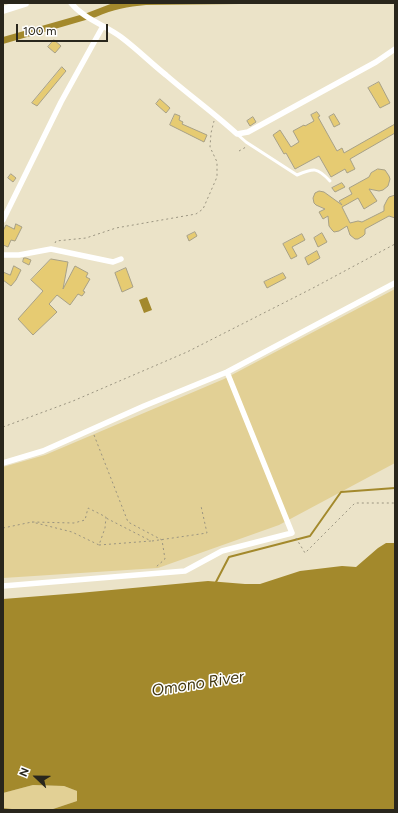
<!DOCTYPE html>
<style>
body{margin:0}
#map{position:relative;width:398px;height:813px;overflow:hidden;background:#ebe3c8;font-family:Figtree,sans-serif}
canvas{display:block}
.frame{position:absolute;inset:0;border:4px solid #29261c;pointer-events:none}
.north{position:absolute;left:16px;top:757px;width:40px;height:40px;-webkit-text-stroke:3px #fff;paint-order:stroke;rotate:292deg;font-size:11px;font-weight:700;line-height:16px;text-align:center;color:#29261c}
.north::after{content:'';display:block;margin:auto;width:14px;height:18px;background:#29261c;clip-path:polygon(50% 0,100% 100%,50% 72%,0 100%)}
.scale{position:absolute;left:16px;top:24px;width:92px;height:18px;box-sizing:border-box;border:2px solid #29261c;border-top:0;padding-left:5px;font-size:12px;line-height:14px;white-space:nowrap;color:#29261c;-webkit-text-stroke:3px #fff;paint-order:stroke}
</style>
<div id="map">
<canvas width="398" height="813"></canvas>
<div class="frame"></div>
<div class="north">N</div>
<div class="scale">100 m</div>
</div>
<script>
const c = document.querySelector('canvas').getContext('2d');
c.lineJoin = 'round';
function paint(path, color) { c.fillStyle = color; c.fill(path, 'evenodd'); }
function trace(path, color, width, dash) { c.strokeStyle = color; c.lineWidth = width; c.lineCap = dash ? 'butt' : 'round'; c.setLineDash(dash || []); c.stroke(path); }
function drawText(font, color, halo, rows, align = 'center') {
  c.font = font + ' Figtree,sans-serif'; c.lineWidth = 3; c.setLineDash([]); c.textBaseline = 'middle'; c.strokeStyle = halo; c.fillStyle = color; for (const [text, x, y, turn = 0] of rows) {
    c.save(); c.translate(x, y); c.rotate((+turn || 0) * Math.PI / 180); c.textAlign = isNaN(turn) ? turn : align; if (halo) c.strokeText(text, 0, 0); c.fillText(text, 0, 0); c.restore();
  }
}
const green = new Path2D(`
 M395 289V463L279 525 158 568 3 578V467L45 455 224 379Z
 M33 785 64 786 77 791V801L53 809H12L3 808V793Z`);
const water = new Path2D(`
 M113 3H333L146 5C127 7 114 9 96 17L3 44V37L87 13Z
 M147 297 152 310 144 313 139 300Z
 M386 543H395V810H3V808L12 809H53L77 801V791L64 786 33 785 3 793V599L79 593 208 581 245 584H260L300 571 342 566 356 567 378 548Z`);
const stream = new Path2D(`
 M216 582 229 557 310 536 341 492 395 488`);
const building = new Path2D(`
 M54 40 61 46 55 53 48 47Z
 M62 67 66 71 37 106 32 103Z
 M379 82 390 103 380 108 368 88Z
 M160 99 170 108 166 113 156 104Z
 M317 112 320 116 318 117 337 151 342 148 344 153 395 124V133L350 159 355 169 347 173 345 169 331 177 319 156 295 169 286 153 284 154 273 135 280 130 291 147 299 142 293 131 304 125 305 126 314 121 311 115Z
 M175 114 180 116 179 120 183 122 182 124 207 135 204 142 170 125Z
 M334 114 340 124 334 127 329 117Z
 M253 117 256 122 250 126 247 121Z
 M378 169 385 170 389 176 390 179 388 186 383 190 379 191 369 189 377 201 364 209 358 198 342 207 350 223 358 221 362 222 384 211V206L387 200 389 197 395 195V218L389 216 365 229V234L363 236 358 239H355L350 235 347 226 339 231 334 232 332 230 329 226 328 216 323 219 319 212 325 209 316 205 314 203 313 198 315 193 319 191 324 192 342 205 339 201 352 194 349 188 369 177 371 173Z
 M11 174 16 178 13 182 8 178Z
 M342 183 345 187 335 192 332 188Z
 M16 224 22 227 15 241 11 240 8 247 3 245V231L6 225 14 229Z
 M195 232 197 236 189 241 187 236Z
 M322 233 327 242 318 247 314 238Z
 M302 234 305 240 292 247 297 256 291 259 283 244Z
 M317 251 320 258 308 265 305 258Z
 M24 258H26L31 260 29 265 23 262Z
 M51 259 68 262 63 289 75 266 88 273 86 277 90 279 83 291 85 292 82 296 78 294 70 305 57 295 49 304 57 312 33 335 18 319 43 291 31 280Z
 M14 266 21 270 16 280 11 286 3 280V272L10 275Z
 M126 268 133 287 122 292 115 273Z
 M283 273 286 278 267 288 264 282Z`);
const path = new Path2D(`
 M239 151 246 147
 M55 243 56 241 86 238 116 228 196 214 203 209 217 177V162L210 147 211 133 214 121
 M3 427 73 401 187 352 313 288 395 244
 M94 435 128 522 162 540 165 559 156 567
 M3 528 32 522 74 523 85 520 88 508 106 517 105 528 99 545 72 532 32 522
 M296 538 305 553 355 503H395
 M152 541 207 533 201 506
 M99 545 151 541 106 518`);
const lane = new Path2D(`
 M237 134 246 142 297 175C314 168 317 167 330 181`);
const street = new Path2D(`
 M71 3C84 19 105 25 121 37 137 49 151 63 166 75 189 95 214 113 237 134L248 132 376 62 395 49
 M3 220 61 102 103 26
 M3 255H19L51 249 113 262 121 259
 M3 463 43 451 144 406 227 372 395 283
 M3 586 185 571 222 551 292 533 227 372`);
const secondary = new Path2D(`
 M3 10 25 3`);
const waterNames = [
 ["Omono River",198,684,-9]
];
paint(green, '#e2d095');
paint(water, '#a3892c');
trace(stream, '#a3892c', 2);
paint(building, '#e6cb72');
trace(building, '#a7a086', 1);
trace(path, '#9a9480', 1, [2, 3]);
trace(lane, '#fff', 3);
trace(street, '#fff', 5.5);
trace(secondary, '#fff', 8);
drawText('italic 16px', '#433811', '#fff', waterNames);
</script>
